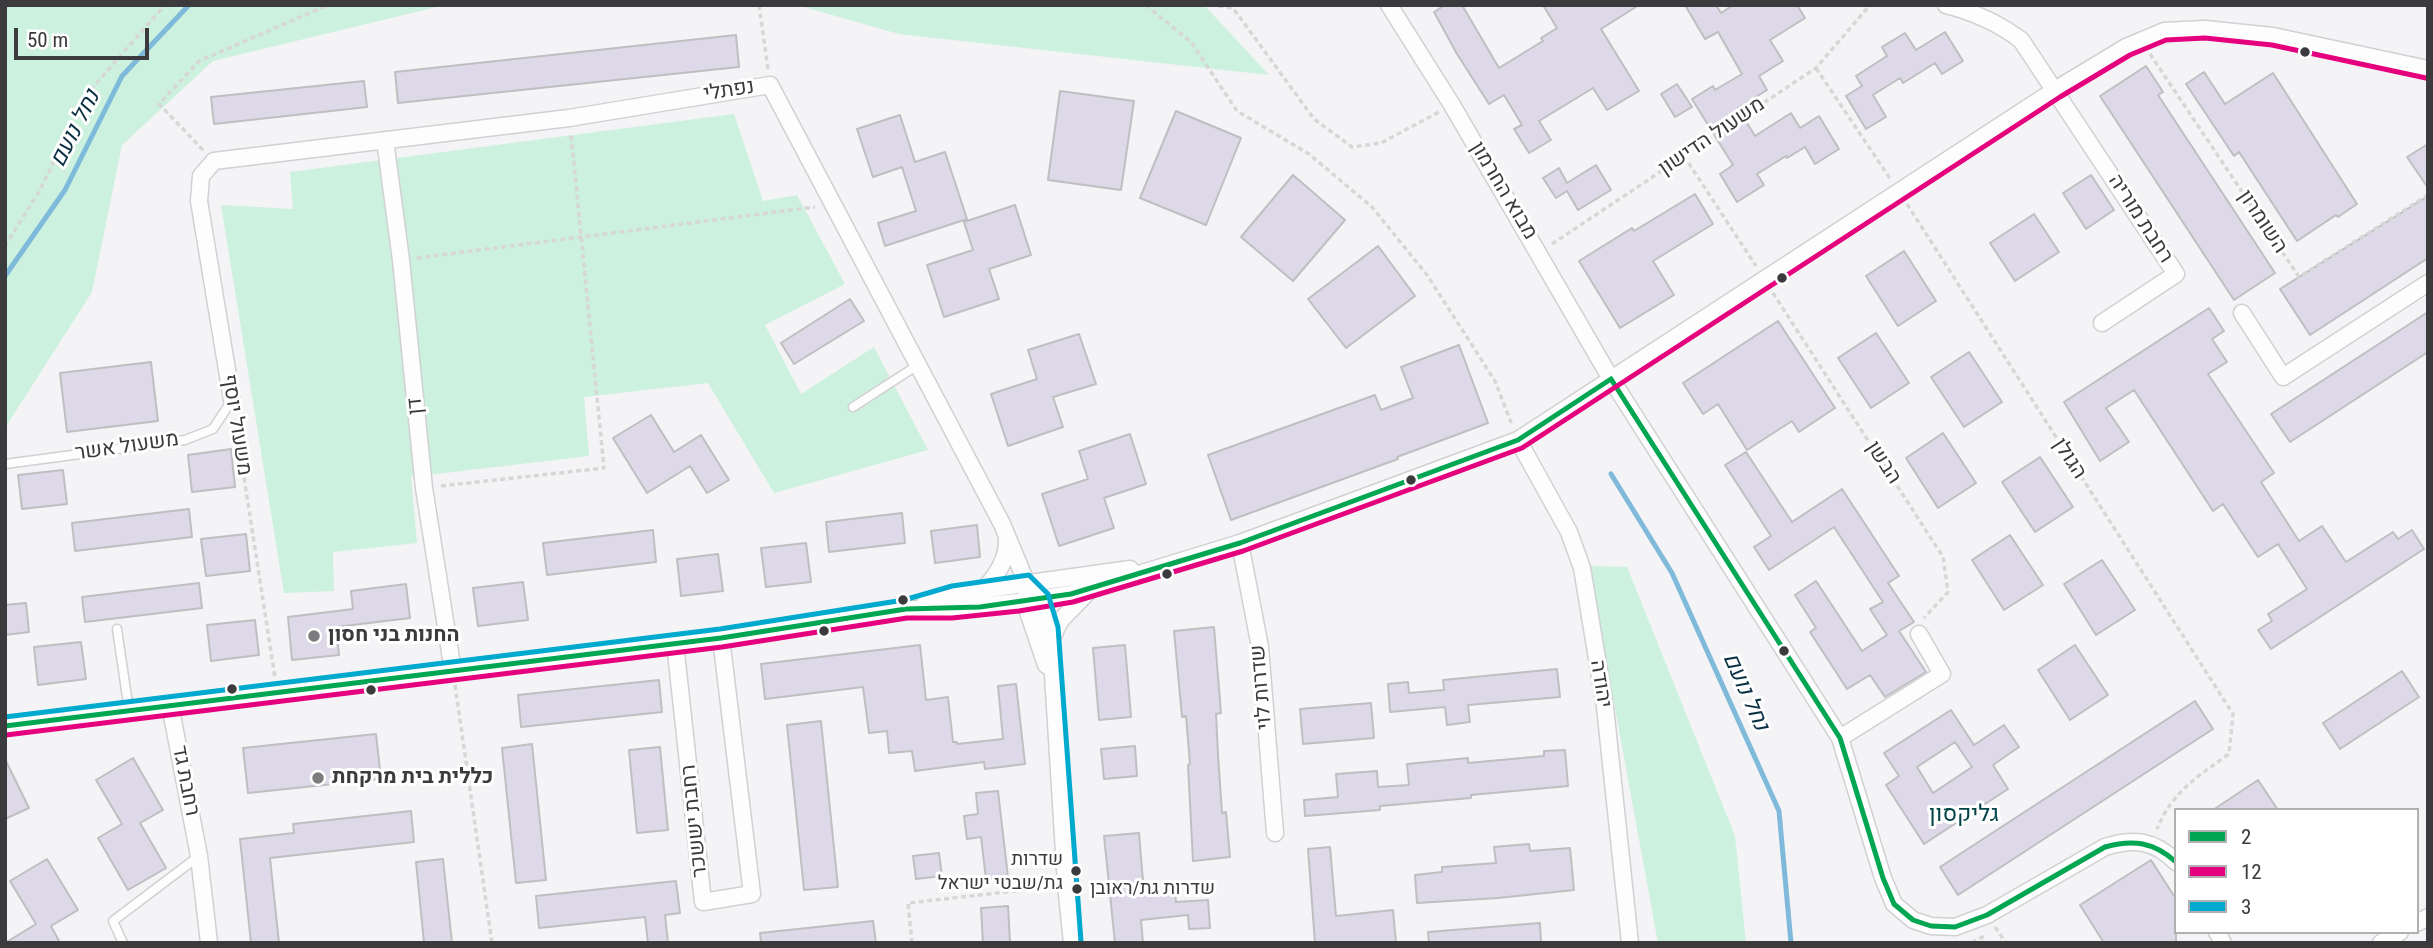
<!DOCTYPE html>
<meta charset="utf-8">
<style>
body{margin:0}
#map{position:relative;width:2433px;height:948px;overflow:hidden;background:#f4f3f5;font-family:"Roboto Condensed",sans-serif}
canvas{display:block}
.frame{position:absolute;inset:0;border:7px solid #3b3a3c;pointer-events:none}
.legend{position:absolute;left:2174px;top:808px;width:245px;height:126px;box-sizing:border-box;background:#fff;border:2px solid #b1b0b1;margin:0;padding:9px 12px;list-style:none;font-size:21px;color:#3b3a3c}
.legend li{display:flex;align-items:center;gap:14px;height:35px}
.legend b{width:35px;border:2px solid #b1b0b1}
.scale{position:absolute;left:14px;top:28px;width:135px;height:32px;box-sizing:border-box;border:4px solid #3b3a3c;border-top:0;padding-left:9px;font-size:21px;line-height:24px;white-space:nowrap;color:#3b3a3c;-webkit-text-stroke:5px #fff;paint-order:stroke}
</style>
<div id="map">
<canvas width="2433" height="948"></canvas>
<div class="frame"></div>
<ul class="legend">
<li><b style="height:9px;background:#00a651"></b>2</li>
<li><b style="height:9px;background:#e5007d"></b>12</li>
<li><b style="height:9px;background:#00a9ce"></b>3</li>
</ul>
<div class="scale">50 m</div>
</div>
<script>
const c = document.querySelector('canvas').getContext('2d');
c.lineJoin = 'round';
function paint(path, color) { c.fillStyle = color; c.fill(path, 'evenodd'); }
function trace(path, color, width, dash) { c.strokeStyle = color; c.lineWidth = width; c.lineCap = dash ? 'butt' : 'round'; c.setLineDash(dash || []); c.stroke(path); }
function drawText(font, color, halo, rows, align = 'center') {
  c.font = font + ' "Roboto Condensed",Heebo,sans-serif'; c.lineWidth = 6; c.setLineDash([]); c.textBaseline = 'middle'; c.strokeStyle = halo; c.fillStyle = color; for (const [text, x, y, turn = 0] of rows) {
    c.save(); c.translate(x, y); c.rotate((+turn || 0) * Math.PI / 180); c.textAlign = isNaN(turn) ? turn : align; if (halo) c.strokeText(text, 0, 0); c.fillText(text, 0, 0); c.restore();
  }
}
const green = new Path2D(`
 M5 5H445L213 61 122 145 92 292 5 428Z
 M797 5H1204L1269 75 899 34Z
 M734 114 763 201 797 195 845 284 765 325 801 394 874 347 928 450 774 493 708 383 584 397 589 456 411 477 417 543 333 552 334 591 284 593 221 205 293 209 290 172Z
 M1589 566 1627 567 1735 836 1746 943H1658Z`);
const stream = new Path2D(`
 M5 276 65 190 122 76 189 5
 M1611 474 1672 573 1779 811 1791 943`);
const building = new Path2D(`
 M1445 5H1462L1499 68 1543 41 1541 38 1557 28 1543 5H1639L1601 29 1639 91 1607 110 1593 88 1539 121 1551 140 1529 153 1514 129 1522 125 1504 95 1489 104 1457 54 1434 12Z
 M1685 5H1716L1721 13 1733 5H1797L1805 18 1770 40 1783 61 1759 76 1767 90 1738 108 1755 136 1791 113 1800 128 1819 116 1839 149 1815 164 1805 147 1787 158 1786 156 1757 174 1764 185 1737 202 1720 174 1733 165 1692 99 1713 86 1715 90 1742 74 1718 32 1705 39Z
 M1945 32 1963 61 1942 74 1935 63 1903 83 1900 78 1873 95 1886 117 1866 129 1846 96 1862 86 1856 76 1887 56 1882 47 1905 33 1916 50Z
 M736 35 739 67 398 103 395 72Z
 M2146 66 2163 92 2158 95 2275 273 2234 300 2100 96Z
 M2204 72 2225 104 2273 73 2357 204 2338 217 2336 215 2297 241 2239 152 2234 156 2186 84Z
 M364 81 367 107 214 124 211 97Z
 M1677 84 1692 107 1675 117 1661 94Z
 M1060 91 1134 101 1121 190 1048 180Z
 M1176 111 1241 138 1206 225 1140 198Z
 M900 115 915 162 945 152 967 219 885 246 878 223 916 211 902 167 873 177 857 129Z
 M2428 144V188L2407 157Z
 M1596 165 1611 190 1578 210 1567 191 1556 198 1543 178 1559 168 1567 183Z
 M1293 175 1345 220 1293 281 1241 237Z
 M2091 175 2114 210 2086 229 2063 193Z
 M1695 194 1713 224 1653 261 1674 295 1620 328 1579 261 1632 228 1634 231Z
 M2428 196V258L2310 335 2280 289Z
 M1015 205 1031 255 989 269 999 299 944 317 927 265 973 250 964 222Z
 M2034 214 2059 252 2015 281 1990 243Z
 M1378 246 1415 296 1346 348 1308 299Z
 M1904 251 1936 301 1898 326 1866 276Z
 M850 299 864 321 794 364 781 343Z
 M2209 308 2224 331 2212 339 2227 362 2208 374 2274 473 2261 482 2299 541 2322 526 2346 562 2393 532 2398 539 2412 530 2424 549 2271 649 2258 630 2272 621 2268 614 2307 589 2278 544 2258 557 2223 504 2213 511 2134 390 2106 408 2129 442 2100 461 2064 402Z
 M2428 312V352L2290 442 2271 414Z
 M1778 321 1835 408 1799 432 1792 421 1747 450 1718 404 1703 414 1683 383Z
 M1876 333 1909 383 1871 408 1838 358Z
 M1079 334 1096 384 1053 397 1063 427 1008 446 991 394 1037 379 1028 350Z
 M1459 345 1488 423 1397 457 1398 459 1231 520 1208 455 1375 395 1381 410 1413 398 1401 367Z
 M1969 352 2002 402 1964 427 1931 377Z
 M151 362 158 421 67 432 60 373Z
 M651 415 674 452 701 435 729 480 707 493 690 466 647 493 613 438Z
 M1943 433 1976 483 1938 508 1906 458Z
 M1130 434 1146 484 1104 498 1114 528 1059 546 1042 494 1088 479 1079 451Z
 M231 449 235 487 192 492 188 455Z
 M1746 452 1792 522 1842 489 1899 576 1888 583 1914 622 1899 631 1926 672 1885 697 1870 675 1847 689 1810 632 1816 628 1795 595 1816 581 1862 651 1887 635 1870 609 1883 602 1834 527 1769 570 1754 547 1771 536 1725 465Z
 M2040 457 2073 507 2035 532 2002 482Z
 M63 470 67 504 22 509 18 475Z
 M189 509 192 537 75 551 72 523Z
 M902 513 905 543 829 552 826 522Z
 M977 525 980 557 935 563 931 531Z
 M653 530 656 562 547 575 543 543Z
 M246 534 250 571 206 576 201 539Z
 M2010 535 2043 585 2004 610 1972 560Z
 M806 543 811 582 766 587 761 548Z
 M718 554 723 591 681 596 677 559Z
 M2102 560 2135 610 2096 635 2064 584Z
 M523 582 528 620 478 626 473 588Z
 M199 583 202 608 85 622 82 597Z
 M406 584 410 618 336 627 339 655 292 660 288 617 353 609 351 591Z
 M26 603 29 632 5 635V605Z
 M255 620 259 655 211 661 207 625Z
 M1214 627 1221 713 1216 714 1218 755 1222 813 1226 812 1230 857 1193 861 1188 765 1190 764 1186 716 1182 717 1174 631Z
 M81 642 86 679 38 685 34 647Z
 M920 645 926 700 948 697 953 742H957V744L1003 739 998 686 1016 684 1025 764 985 769 984 762 915 771 912 751 889 753 887 731 869 733 863 687 765 699 761 664Z
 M1125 645 1131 717 1099 720 1093 648Z
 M2075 645 2108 695 2070 720 2038 670Z
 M1557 669 1560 697 1468 705 1470 722 1447 725 1445 707 1390 712 1388 684 1408 682 1409 693 1444 690 1443 680Z
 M2402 671 2419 697 2340 749 2323 723Z
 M659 680 662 712 521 727 518 695Z
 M2195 701 2213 729 1958 895 1940 867Z
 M1371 703 1374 738 1303 744 1300 709Z
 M1951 710 1974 745 2004 725 2019 747 1993 765 2008 789 1924 844 1886 785 1899 776 1884 753ZM1955 742 1972 767 1933 793 1917 767Z
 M821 721 838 887 804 890 787 725Z
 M376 734 381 779 248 793 243 748Z
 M532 744 546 880 516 883 502 748Z
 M1135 746 1137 776 1104 779 1101 749Z
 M660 747 668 830 637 833 629 750Z
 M1565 750 1568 786 1471 795V798L1380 806V810L1305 816 1304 800 1338 797 1336 774 1377 771 1378 787 1409 785 1407 764 1468 758V763L1544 756V751Z
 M133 758 163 810 140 823 166 868 128 890 98 838 122 824 96 780Z
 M5 759 29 808 5 819Z
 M2258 780 2278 810H2213Z
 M998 791 1008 877 986 879 981 837 967 839 964 816 978 814 976 793Z
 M411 811 414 842 270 858 279 943H251L240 839 294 833 293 824Z
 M1139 833 1144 893 1175 890 1176 902 1208 900 1210 928 1189 929 1188 915 1141 920 1143 943H1115L1104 836Z
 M1529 844 1530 851 1570 848 1574 890 1498 898 1417 903 1415 875 1442 872V867L1496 863 1494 847Z
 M1330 847 1336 916 1393 910 1396 943H1315L1308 849Z
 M939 853 942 876 916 879 913 856Z
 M47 859 78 910 51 926 60 943H5L36 924 10 881Z
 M443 859 452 943H424L416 862Z
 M2151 860 2176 899V943H2104L2080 905Z
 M676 881 680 913 665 915 668 943H648L645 917 539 928 536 896Z
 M1008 906 1010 943H983L981 908Z
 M873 921 876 943H761L760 933Z
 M1540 923 1541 943H1429L1428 932Z`);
const path = new Path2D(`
 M759 5 768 69
 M1146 5 1191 42 1237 111 1309 154 1372 207 1427 275 1495 381 1512 425
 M1210 5 1233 8 1314 119 1352 147 1381 143 1439 112
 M2150 54 2299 277 2428 195
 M1816 68 1891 180
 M203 150 159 104 199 61 328 5
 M1684 156 1756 266
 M1907 204 2233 714 2229 754C2198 776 2172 792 2157 829
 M1552 244 1816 68 1870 5
 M5 246 40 190 87 94 165 5
 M417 258 815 207
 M1773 293 1943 557 1948 592 1924 618
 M235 419 275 678
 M441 486 604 468 571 134
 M455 685 492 943
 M1995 927 2006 943
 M912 943 908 903 1051 887
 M1972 943 1986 935`);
const service = new Path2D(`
 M853 407 918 365
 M5 464 185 440 213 429 232 400
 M117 629 129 711
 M123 943 113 921 199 856`);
const minor = new Path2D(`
 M1389 5 1452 105 1611 379 1840 738 1883 878 1894 904 1913 920 1931 926 1955 927 1987 915 2105 847C2134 838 2154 840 2176 862
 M1946 5C1974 12 1997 22 2021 40L2176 274 2102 323
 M385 140 401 260 424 488 453 671
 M2242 313 2283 377 2428 283
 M232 400 199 201 201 176 214 161 569 118 770 85 1002 524 1027 584 1041 599 1051 642 1066 885 1072 943
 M1518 440 1569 532 1582 568 1605 707 1630 943
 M1240 543 1260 647 1275 833
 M984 589C997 575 1008 559 1007 539
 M1027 593 1028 612 1046 665
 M925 603 973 591 1130 569
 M1051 640 1060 621 1088 592
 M675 643 703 902 752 894 721 638
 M170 705 199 856 209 943
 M5 726 721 638 906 609H951L1018 602 1071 594 1093 588 1240 543 1518 440 2055 90 2126 47 2164 31 2205 29 2273 36 2428 69
 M1840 738 1942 674 1919 634
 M2417 923 2428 917
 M2217 932 2223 943
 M2381 943 2400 932`);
const bus1 = new Path2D(`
 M1611 379 1840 738 1883 878 1894 904 1913 920 1931 926 1955 927 1987 915 2105 847C2133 839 2154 842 2176 862
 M5 726 721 638 906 609 980 607 1071 594 1240 543 1518 440 1611 379`);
const bus2 = new Path2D(`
 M6 735 722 647 907 618H952L1019 611 1073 602 1243 551 1522 448 2060 97 2130 55 2166 40 2205 38 2272 45 2426 78`);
const bus3 = new Path2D(`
 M5 717 720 629 904 600 952 586 1029 575 1048 594 1058 627 1081 942`);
const markers = [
 [2305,52,6,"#3b3a3c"],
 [1782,278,6,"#3b3a3c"],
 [1411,480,6,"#3b3a3c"],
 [1167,574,6,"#3b3a3c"],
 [903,600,6,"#3b3a3c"],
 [824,631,6,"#3b3a3c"],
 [314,636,7,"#7c7b7d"],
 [1784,651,6,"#3b3a3c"],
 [232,689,6,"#3b3a3c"],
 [371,690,6,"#3b3a3c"],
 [318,778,7,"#7c7b7d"],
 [1076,871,6,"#3b3a3c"],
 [1077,889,6,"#3b3a3c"]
];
const busNames = [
 ["שדרות",1063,860],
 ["גת/שבטי ישראל",1063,884],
 ["שדרות גת/ראובן",1090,889,"left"]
];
const streetNames = [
 ["נפתלי",729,91,-9],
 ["משעול הדישון",1712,137,-34],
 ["מבוא החרמון",1503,191,59],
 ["רחבת מוריה",2140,219,57],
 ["השומרון",2262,222,56],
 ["דן",416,406,-96],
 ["משעול יוסף",236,425,81],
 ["משעול אשר",127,447,-8],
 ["הגולן",2069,459,57],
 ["הבשן",1883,463,57],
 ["יהודה",1600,684,81],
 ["שדרות לוי",1262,687,-95],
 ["רחבת גד",185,781,79],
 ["רחבת יששכר",695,821,-96]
];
const poiNames = [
 ["החנות בני חסון",328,636],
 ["כללית בית מרקחת",332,778]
];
const waterNames = [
 ["נחל נועם",76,129,-63],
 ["נחל נועם",1745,692,66]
];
const neighbourhoodNames = [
 ["גליקסון",1964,815]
];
paint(green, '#ccf1de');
trace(stream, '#7fbada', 5);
paint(building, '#ded9e8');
trace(building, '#bfbec0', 2);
trace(service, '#d1d0d2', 11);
trace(minor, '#d1d0d2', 19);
trace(path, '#d7d7d8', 3.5, [5, 3.5]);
trace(service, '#fdfdfe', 8);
trace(minor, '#fdfdfe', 16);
trace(bus1, '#00a651', 5);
trace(bus2, '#e5007d', 5);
trace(bus3, '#00a9ce', 5);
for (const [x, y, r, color] of markers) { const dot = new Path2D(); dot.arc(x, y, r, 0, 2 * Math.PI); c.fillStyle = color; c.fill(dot); trace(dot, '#fff', 2.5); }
drawText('19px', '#3b3a3c', '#fff', busNames, 'right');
drawText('21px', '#3b3a3c', '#fff', streetNames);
drawText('bold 21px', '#3b3a3c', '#fff', poiNames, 'left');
drawText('italic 23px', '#092f42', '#fff', waterNames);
drawText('23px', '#004448', '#fff', neighbourhoodNames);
</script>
